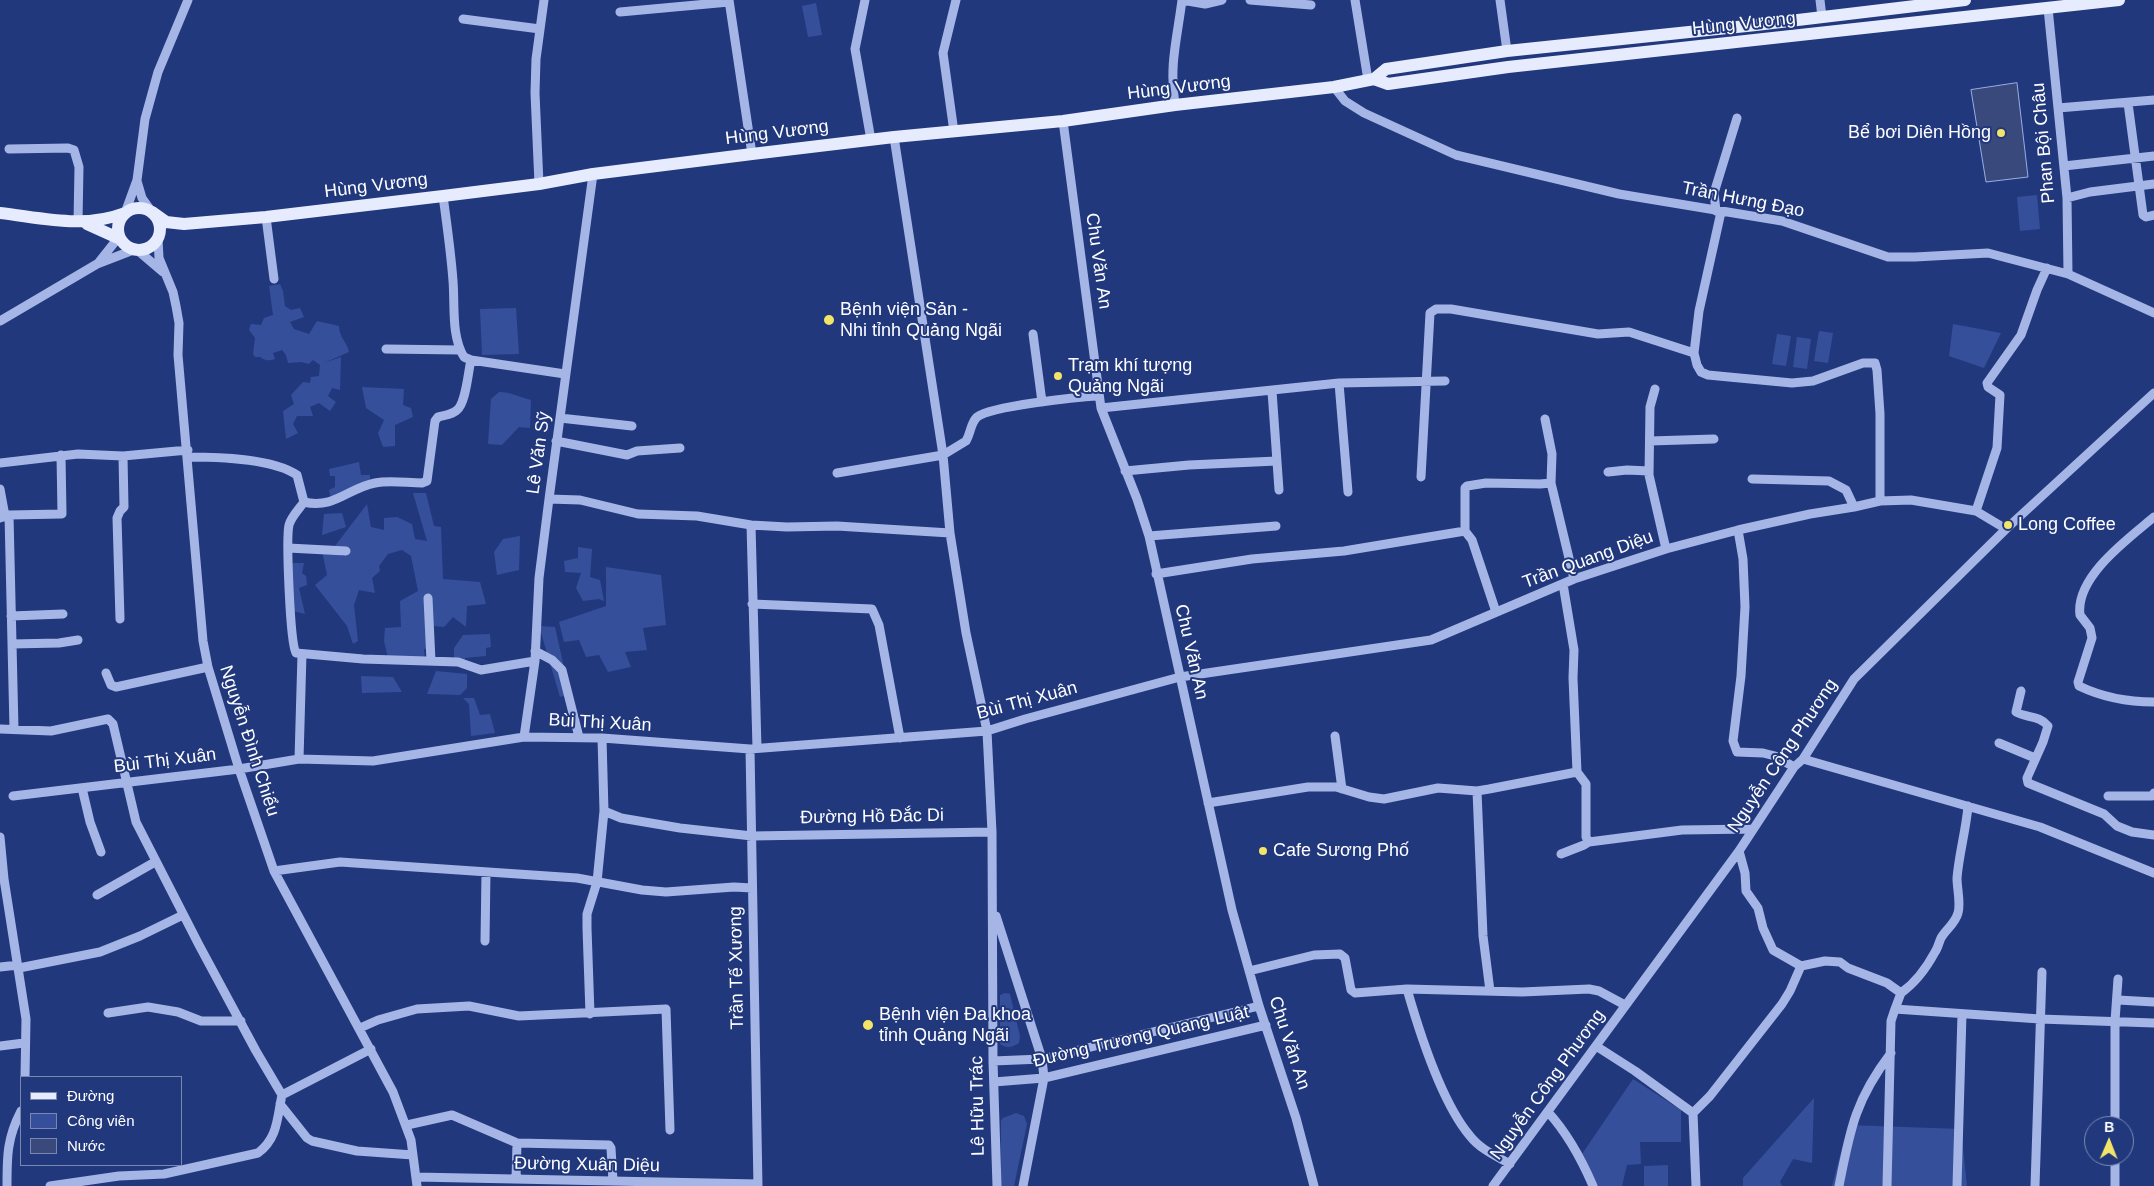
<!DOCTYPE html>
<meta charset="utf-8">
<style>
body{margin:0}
#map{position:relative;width:2154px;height:1186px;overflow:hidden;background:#22387d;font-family:Arial,sans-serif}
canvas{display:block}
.legend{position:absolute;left:20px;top:1076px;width:162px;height:90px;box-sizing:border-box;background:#22387d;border:1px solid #7a88b1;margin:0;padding:6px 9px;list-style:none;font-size:15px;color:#fff}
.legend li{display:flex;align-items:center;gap:10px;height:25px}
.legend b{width:25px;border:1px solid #7a88b1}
.north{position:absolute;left:2084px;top:1116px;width:50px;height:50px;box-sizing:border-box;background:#22387d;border:1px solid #7a88b1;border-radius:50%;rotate:1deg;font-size:14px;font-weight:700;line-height:20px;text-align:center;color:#fff}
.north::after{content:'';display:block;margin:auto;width:18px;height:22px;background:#f2e567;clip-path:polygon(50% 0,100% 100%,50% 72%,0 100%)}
</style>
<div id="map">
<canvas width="2154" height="1186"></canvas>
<ul class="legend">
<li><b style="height:6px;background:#e6ebfd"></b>Đường</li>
<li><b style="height:14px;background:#354f9b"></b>Công viên</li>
<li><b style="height:14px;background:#39497c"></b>Nước</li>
</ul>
<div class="north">B</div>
</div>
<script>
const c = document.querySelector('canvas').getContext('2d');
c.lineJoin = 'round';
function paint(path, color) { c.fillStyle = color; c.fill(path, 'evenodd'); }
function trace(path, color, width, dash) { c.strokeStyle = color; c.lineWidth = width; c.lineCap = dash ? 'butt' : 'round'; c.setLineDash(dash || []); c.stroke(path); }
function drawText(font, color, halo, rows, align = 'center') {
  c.font = font + ' Arial,sans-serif'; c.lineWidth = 4; c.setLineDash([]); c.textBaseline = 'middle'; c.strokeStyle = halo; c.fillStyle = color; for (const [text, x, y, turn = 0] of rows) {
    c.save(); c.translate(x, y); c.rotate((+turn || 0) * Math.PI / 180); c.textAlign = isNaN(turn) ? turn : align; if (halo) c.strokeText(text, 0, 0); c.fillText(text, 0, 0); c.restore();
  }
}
const green = new Path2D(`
 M816 3 822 35 808 37 802 6Z
 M2037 195 2040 229 2020 231 2017 197Z
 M280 284 283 291 285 306 291 310 300 308 304 317 290 322 294 329 309 334 317 321 339 326C339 337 347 342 349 352L324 363 341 357 340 390 332 388 328 396 336 402 330 411 319 403 310 407 313 416H297L293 424 298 433 286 439 283 411 294 404 291 395 303 382 310 383 311 377 319 376 320 365 313 360 309 364 301 362 288 363 286 355 282 350 273 353 275 359C269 361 265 361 260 357H255L253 354 255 338 249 330 251 324 261 325 264 318 273 315 269 286Z
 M516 308 519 354 482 355 480 309Z
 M1953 324 2001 333 1984 368 1949 356Z
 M1819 331 1833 333 1828 363 1814 361Z
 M1777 334 1791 336 1786 366 1772 364Z
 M1797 337 1811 339 1807 369 1793 367Z
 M362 387 404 389 403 405 411 408 413 417 395 425V446L383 447 378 433 384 420 366 408Z
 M499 392C511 392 519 397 531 400L530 428 519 427 502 445 488 444 491 399Z
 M359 462 361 475H370V485L332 503 329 490 335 487V476H330L329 469Z
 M413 493H426L434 526 441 527 443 579 480 582 486 604 467 606 466 627 453 617 444 627 434 626 432 648 424 649 425 662H389L384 641 385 628 401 627 400 601 418 591 411 556 402 550 388 554 379 566 380 571 372 578 375 593 359 590 354 605 358 641 353 644 347 626 315 585 327 575 322 551 344 556 345 549 335 546 367 504 371 527 384 530V518L397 517 412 524 415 539 427 541Z
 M342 513 346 527 322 535 324 514Z
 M520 536 519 570 497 575 494 552 503 539Z
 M578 547 592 549 590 577 600 580 604 601 599 599 583 601 576 588 581 573 565 572 564 561 578 558Z
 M288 563H304L302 573 306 576 307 585 299 588 305 614 289 610Z
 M606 567 661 575 666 625 643 628 647 650 625 652 631 667 608 672 599 655 586 657 579 640 564 642 559 622 606 606Z
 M539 626 555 627 570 694 560 697Z
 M490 634 491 647 486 648V656L465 658V666L454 664V648L463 635Z
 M436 671 467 674V688L460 695 427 694Z
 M361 676 393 677 402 692 362 693Z
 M463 698H474L480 715 490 714 495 733 471 736 469 704Z
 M1005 993 1010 994 1020 1036 1019 1043C1013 1047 1007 1049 1000 1044V995Z
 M1633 1079 1681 1110V1142H1640L1641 1164 1627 1165 1622 1186H1592L1580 1157Z
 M1814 1098 1812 1163 1793 1159 1780 1182 1782 1186H1743V1178Z
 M1016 1113 1024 1116 1027 1124 1014 1186H1001V1121L1003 1118Z
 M1848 1125 1961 1129 1967 1186H1832Z
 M1668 1165V1186H1644V1166Z`);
const water = new Path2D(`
 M2017 83 2028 177 1986 182 1971 90Z`);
const minor = new Path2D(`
 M729 0 752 154
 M865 0 855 49 871 140
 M1182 0 1205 4 1222 0
 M1250 0 1311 5
 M1355 0 1368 80
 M1500 0 1507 51
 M1820 0 1822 17
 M2048 8 2067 198 2068 274
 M620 12 729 2
 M463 19 540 29
 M1334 87 1345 101 1364 113 1456 155 1619 194 1782 221 1888 257H1915L1988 253 2068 274 2154 313
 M2128 103 2143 215 2146 217 2154 215
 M1175 105C1169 64 1177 40 1182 0
 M2058 108 2154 100
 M1063 121 1101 408 1137 499 1149 536 1232 910 1259 1006 1296 1118 1314 1186
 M954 132 943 53 956 0
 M894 137 943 455 950 533 966 633 987 731 992 832 993 1061 997 1186
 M9 149 68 148 74 150 79 167 78 222
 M2064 166 2154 156
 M137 181 142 198 152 212
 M539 184 535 93 536 59 544 0
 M2067 198 2090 192 2154 184
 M1716 211 1714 193 1737 118
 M1721 212 1699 311 1694 353 1697 365 1701 372 1708 375 1792 383 1813 381 1863 363H1875L1877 370 1880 414V501
 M125 213 137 180 145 119 158 72 188 0
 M266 217 274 279
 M158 239 159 258 173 292 176 306 179 323 178 355 203 641 208 667 239 769 274 871 393 1092 411 1140 417 1186
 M99 262 118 238
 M0 321 97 264 136 249 163 272
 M1033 334 1042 402
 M386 349 460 350
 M471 360 565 374
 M1339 383 1348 492
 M1655 389 1650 407 1649 475 1666 549
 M1272 391 1279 490
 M1101 408 1339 383 1445 381
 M560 418 632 426
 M1545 419 1552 454 1551 483 1574 579
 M556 441 627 455 637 451 680 448
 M1650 441 1714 439
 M188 457C218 457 272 458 297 475L304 502C335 509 348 488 375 483 390 480 407 483 422 483L427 481 435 421 438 417C444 415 452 415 457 410 466 403 468 372 471 360L464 357C451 336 455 305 453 281 451 253 447 225 443 196
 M0 463 78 454 123 456 188 450
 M1125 471 1189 465 1277 461
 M1608 472 1627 470 1649 471
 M837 473 943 455 966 441C971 433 970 424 977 417 991 406 1077 397 1099 396
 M1421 477 1430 313 1436 309H1451L1598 334 1629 332 1694 353
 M1752 479 1829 481 1846 490 1854 507
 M0 489 5 516
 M549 499 580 500 638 514 697 516 751 525 787 527 837 526 950 533
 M304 502C299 509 291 517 289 525 286 538 290 643 296 653L363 659 458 662 481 670 535 661
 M1976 511 1997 448 2000 395 1988 387 1987 383 2021 335 2037 290 2047 268
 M9 515 14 729
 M2154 517C2128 539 2075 577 2080 615L2090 628 2092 638 2078 682 2079 686C2104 698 2127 702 2154 702
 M0 518 9 515 62 514 61 455
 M751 525 757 748
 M1738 530 1743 559 1745 607 1741 676 1733 741 1737 752 1763 753 1775 756 1794 767
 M1465 531V488L1467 486 1486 483 1540 484 1551 483
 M1149 536 1276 526
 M288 548 346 551
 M1156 574 1252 559 1344 551 1465 531 1472 540 1496 612
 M1563 584 1574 650 1573 678 1577 772
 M428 598 431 661
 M752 604 872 609 879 625 900 738
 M11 616 63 614
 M120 619 117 518 120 511 124 507 123 456
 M12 644 59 643 78 640
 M535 651 552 660 562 670 579 737
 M106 673 111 685 116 687 208 667
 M2021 691 2016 712C2026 718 2039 715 2048 726L2043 742 2027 778 2028 783 2104 814 2117 826 2132 832 2154 835
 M0 729 51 731 108 719 113 724 136 822 199 945 256 1051 282 1095C277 1118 278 1138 258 1153L164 1174 119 1176 50 1186
 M1335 736 1342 789
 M524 737 535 661 539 578 549 499 593 174
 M1999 743 2035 758
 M750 749 758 1186
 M299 759 302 654
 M1803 759 2040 827 2154 873
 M82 788 90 822 101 852
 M1477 791 1483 936 1490 991
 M13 796 239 769 299 759 373 761 524 737 602 738 750 749 987 731 1025 719 1180 677 1431 640 1574 579 1666 549 1738 530 1810 514 1854 507 1880 501 1911 500 1976 511 2006 529
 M2108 796H2152L2154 793
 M1208 803 1308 787H1336L1369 797 1384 799 1438 788 1477 791 1489 789 1577 772 1586 784V837L1589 842 1682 830 1753 829
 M604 811 621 818 680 828 752 836 992 832
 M0 837 4 879 26 1019 25 1077
 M1739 851 1745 873 1746 891 1758 908 1763 928 1773 950 1801 966 1825 961 1840 962 1848 968 1887 983 1901 993 1895 1009
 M1561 854 1584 845 1589 842
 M274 871 340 862 577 878 642 890 666 892 734 887 752 888
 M97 895 155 862
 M996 916 1042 1059 1044 1078 1023 1186
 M485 941 486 872
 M0 967 18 965
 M19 968 100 952 140 936 183 915
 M1249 971 1314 955 1340 954 1345 958 1351 990 1355 993 1407 989 1522 992 1589 989 1599 991 1625 1005
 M1407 989C1419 1031 1442 1103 1470 1136 1480 1149 1496 1156 1510 1164
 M1901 993C1915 983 1927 967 1935 952 1938 948 1939 942 1941 938 1946 929 1955 924 1958 913 1961 903 1957 889 1957 878 1959 854 1966 830 1968 806
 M2118 1000 2154 1002
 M108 1013 148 1007 178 1012 201 1021H241
 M590 1014 587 928V914L597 882 604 811 602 738
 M360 1028 378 1020 417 1009 469 1006 519 1016 666 1009 670 1130
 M0 1046 24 1043
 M1596 1046 1635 1071 1693 1113 1696 1186
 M993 1061 1042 1059 1259 1006
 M994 1082 1044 1078 1266 1025
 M282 1095 371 1049
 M280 1104 307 1138 312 1141 357 1151 413 1155
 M1548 1112C1568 1134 1581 1158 1593 1186
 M1693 1113 1710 1096 1782 1004 1790 991 1801 966
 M407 1125 452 1115 517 1143 609 1145 611 1148 613 1181
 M2115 1126V1021L2118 979
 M2115 1156V1186
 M416 1177 758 1184
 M516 1179 517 1143
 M7 1186C7 1156 7 1138 21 1111
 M1493 1186 1739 851 1794 767 1803 759 1854 679 2006 529 2154 393
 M1839 1186C1850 1130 1855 1100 1891 1053
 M1887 1186 1891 1021 1895 1009 2040 1019 2154 1023
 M1957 1186 1962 1014
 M2035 1186 2042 972`);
const major = new Path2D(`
 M1374 79 1388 84 1508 67 2119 0
 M118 229a21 21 0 1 1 42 0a21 21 0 1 1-42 0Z
 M152 212 166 222 184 224 266 217 443 196 539 184 593 174 752 154 894 137 1063 121 1175 105 1334 87 1374 79 1386 69 1507 51 1756 25 1965 0
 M0 213C43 218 83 229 125 213
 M87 224 118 238`);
const markers = [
 [2001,133,5,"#f2e567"],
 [829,320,6,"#f2e567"],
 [1058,376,5,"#f2e567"],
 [2008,525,5,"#f2e567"],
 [1263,851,5,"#f2e567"],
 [868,1025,6,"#f2e567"]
];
const streetNames = [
 ["Hùng Vương",1744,24,-6],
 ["Hùng Vương",1179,88,-7],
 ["Hùng Vương",777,133,-7],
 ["Phan Bội Châu",2044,143,-95],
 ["Hùng Vương",376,186,-7],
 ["Trần Hưng Đạo",1743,200,11],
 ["Chu Văn An",1098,261,82],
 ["Lê Văn Sỹ",539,453,-82],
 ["Trần Quang Diệu",1588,560,-20],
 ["Chu Văn An",1191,652,77],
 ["Bùi Thị Xuân",1027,701,-15],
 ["Bùi Thị Xuân",600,723,3],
 ["Nguyễn Đình Chiểu",249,741,72],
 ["Nguyễn Công Phương",1783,756,-56],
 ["Bùi Thị Xuân",165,761,-7],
 ["Đường Hồ Đắc Di",872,817,-1],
 ["Trần Tế Xương",737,968,-91],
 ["Đường Trương Quang Luật",1141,1037,-13],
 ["Chu Văn An",1289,1043,72],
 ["Nguyễn Công Phương",1548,1085,-54],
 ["Lê Hữu Trác",978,1106,-91],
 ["Đường Xuân Diệu",587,1165,1]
];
const poiNames = [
 ["Bể bơi Diên Hồng",1991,133,"right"],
 ["Bệnh viện Sản -",840,310],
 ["Nhi tỉnh Quảng Ngãi",840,331],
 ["Trạm khí tượng",1068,366],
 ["Quảng Ngãi",1068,387],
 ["Long Coffee",2018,525],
 ["Cafe Sương Phố",1273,851],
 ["Bệnh viện Đa khoa",879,1015],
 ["tỉnh Quảng Ngãi",879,1036]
];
paint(green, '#354f9b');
paint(water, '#39497c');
trace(water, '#99aee7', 1);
trace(minor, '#a5b6e6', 9);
trace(major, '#e6ebfd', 12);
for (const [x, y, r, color] of markers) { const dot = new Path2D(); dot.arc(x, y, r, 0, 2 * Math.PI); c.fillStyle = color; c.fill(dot); trace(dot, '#22387d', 2); }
drawText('18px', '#fff', '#22387d', streetNames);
drawText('18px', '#fff', '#22387d', poiNames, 'left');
</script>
